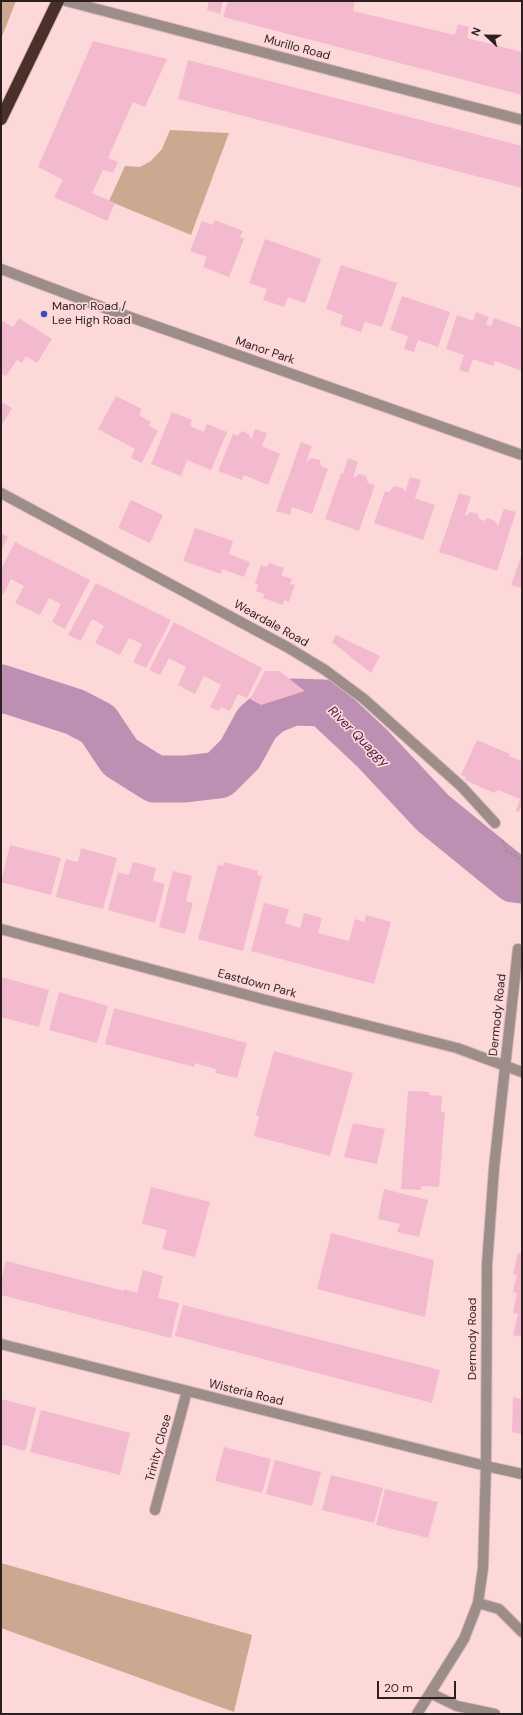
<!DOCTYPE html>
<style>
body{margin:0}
#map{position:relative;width:523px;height:1715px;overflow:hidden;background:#fdd8d9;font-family:"DM Sans",sans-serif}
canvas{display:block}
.frame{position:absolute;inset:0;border:2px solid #2d1f20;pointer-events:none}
.north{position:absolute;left:467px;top:16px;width:40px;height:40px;-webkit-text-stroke:3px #fdd8d9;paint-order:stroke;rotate:292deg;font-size:11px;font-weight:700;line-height:16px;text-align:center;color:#2d1f20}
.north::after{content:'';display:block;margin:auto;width:14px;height:18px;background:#2d1f20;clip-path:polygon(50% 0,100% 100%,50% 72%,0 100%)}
.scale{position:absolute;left:377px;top:1681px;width:79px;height:18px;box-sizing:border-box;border:2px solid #2d1f20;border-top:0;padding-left:5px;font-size:12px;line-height:14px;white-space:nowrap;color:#2d1f20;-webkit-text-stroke:3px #fdd8d9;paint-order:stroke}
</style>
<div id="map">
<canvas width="523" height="1715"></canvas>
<div class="frame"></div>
<div class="north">N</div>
<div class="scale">20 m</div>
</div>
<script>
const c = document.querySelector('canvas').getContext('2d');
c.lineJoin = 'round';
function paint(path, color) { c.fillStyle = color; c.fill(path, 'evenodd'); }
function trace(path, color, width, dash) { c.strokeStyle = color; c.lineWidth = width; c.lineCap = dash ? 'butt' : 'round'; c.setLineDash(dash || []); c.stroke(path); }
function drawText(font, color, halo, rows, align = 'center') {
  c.font = font + ' "DM Sans",sans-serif'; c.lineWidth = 3.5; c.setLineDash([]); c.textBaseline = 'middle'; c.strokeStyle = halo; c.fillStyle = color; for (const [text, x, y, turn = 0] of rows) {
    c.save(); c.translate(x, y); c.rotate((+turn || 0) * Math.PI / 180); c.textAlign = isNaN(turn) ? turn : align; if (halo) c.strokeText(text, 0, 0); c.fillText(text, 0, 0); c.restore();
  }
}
const green = new Path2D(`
 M1 1H16L1 39Z
 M170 130 229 133 191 235 109 201 125 166 140 167 151 161 162 149Z
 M1 1563 252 1635 234 1712 1 1628Z`);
const river = new Path2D(`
 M1 688 75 712 98 724 120 757 155 779H185L219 775 240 754 257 723 271 711 293 702 324 703 372 748 433 813 514 879 522 880`);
const building = new Path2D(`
 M209 1H223L220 14 207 10Z
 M228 1H355L353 11 455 35 458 24 469 27 467 38 522 52V95L223 17Z
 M93 41 167 59 145 107 133 102 108 158 118 162 113 173 103 170 92 193 115 203 107 221 54 197 63 180 38 167Z
 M188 60 522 146V188L178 99Z
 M215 220 243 231 240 237 244 239 229 277 203 267 207 257 190 251 202 221 213 225Z
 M265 239 321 259 305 303 288 297 284 307 263 300 267 289 249 283Z
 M341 265 397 283 382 327 365 322 361 332 340 325 343 315 326 309Z
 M402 296 450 312 438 347 418 340 414 352 404 349 408 336 390 330Z
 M476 312 489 317 486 324 491 326 494 318 522 328V371L495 361 493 366 473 359 468 373 459 370 464 355 446 349 457 315 473 321Z
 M19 318 52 339 37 363 26 356 22 363 17 360 6 376 1 373V320L13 327Z
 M116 396 142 409 139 415 151 422 149 426 158 431 142 463 131 458 135 449 98 429Z
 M1 402 12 408 1 426Z
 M172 412 192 420 190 426 204 432 207 424 227 432 211 470 187 460 181 476 151 464Z
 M255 429 267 433 262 446 280 454 268 485 244 475 242 480 218 471 233 434 237 436 242 431 249 434 251 440Z
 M301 442 312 446 306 462 312 458 320 460 321 466 328 469 312 514 292 507 290 515 276 511Z
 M348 458 358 462 353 478 360 474 366 476 368 483 375 485 359 531 325 519 341 473 343 474Z
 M410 477 421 480 415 498 435 505 423 540 374 523 385 491 389 492 394 486 403 488 405 492Z
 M459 493 471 497 465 515H467L470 512 478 514 479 519 484 521 488 518 495 521 498 526 504 509 516 512 497 571 439 552Z
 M131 500 163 515 150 543 118 528Z
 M195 528 233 541 229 554 250 562 244 577 222 569 221 574 183 561Z
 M1 533 8 537 1 551Z
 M15 542 90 580 65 629 52 622 61 604 49 598 40 615 15 603 24 586 11 579 3 595 1 594V569Z
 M522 554V588L511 585Z
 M269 563 284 568 281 575 292 579 290 584 295 585 289 602 284 600 283 605 263 598 264 594 256 591 258 585 255 583 261 565 267 567Z
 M96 583 171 620 146 668 133 662 142 644 136 641 129 638 120 655 95 643 104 626 92 619 81 641 68 635Z
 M174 622 262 668 247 698 238 694 230 711 221 707 219 711 210 707 221 685 204 676 195 694 178 685 186 667 169 658 160 675 149 670Z
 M336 635 380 656 371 673 332 642Z
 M265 671H279L305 691 261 705 250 699Z
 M477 740 510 754 509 756 522 761V809H520L519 812 516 811 520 799 498 790 494 793 465 780 466 777 461 775Z
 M10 845 61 858 51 895 1 882Z
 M81 848 117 858 103 909 56 897 66 859 78 862Z
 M133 862 156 868 153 881 165 884 155 923 108 910 118 872 129 875Z
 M224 862 258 871 257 875 262 876 243 951 198 939 218 865 223 866Z
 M173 871 192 876 186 901 193 903 185 934 159 927Z
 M264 903 289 909 285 923 300 928 304 913 322 918 318 933 349 941 355 919 364 922 366 915 391 922 374 984 251 951Z
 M1 977 49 990 39 1027 1 1017Z
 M59 992 108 1006 97 1043 49 1030Z
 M114 1008 247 1043 237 1078 215 1073 216 1069 194 1063V1067L105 1044Z
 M274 1051 353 1073 330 1156 254 1136 259 1116 256 1115Z
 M408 1091 429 1092V1095L442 1096 441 1112H445L439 1187 421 1186V1190L401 1189Z
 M353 1123 385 1129 377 1164 344 1157Z
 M151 1187 210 1202 195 1257 162 1249 167 1230 142 1224Z
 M384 1189 428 1200 419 1237 397 1232 400 1224 378 1219Z
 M331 1233 434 1260 425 1317 317 1289Z
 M518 1253 522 1254V1337L513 1335 518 1314 513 1313 517 1293 513 1292 517 1275 513 1274Z
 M6 1261 124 1291V1289L137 1293 143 1270 163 1276 158 1298 179 1303 171 1338 1 1295V1281Z
 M183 1305 440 1370 432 1403 175 1336Z
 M513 1397 522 1399V1434L512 1432Z
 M1 1399 36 1408 25 1451 1 1444Z
 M41 1410 130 1433 120 1475 30 1452Z
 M224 1447 271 1459 262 1493 215 1481Z
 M275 1460 321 1472 312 1506 266 1494Z
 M331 1475 383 1488 374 1523 322 1510Z
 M385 1489 438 1502 428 1538 376 1525Z`);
const path = new Path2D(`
 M502 840 507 851 522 860`);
const street = new Path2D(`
 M66 1 522 120
 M1 269 110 310 522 455
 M1 493 287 647 325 670 364 699 462 787 495 823
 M1 929 266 1000 457 1048 522 1072
 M1 1344 486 1466 522 1474
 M155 1510 187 1391
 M478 1603 499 1609 522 1632
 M430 1693 457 1706 495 1714
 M417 1714 464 1639 478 1603 483 1568 486 1466 487 1265 494 1168 518 949`);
const highway = new Path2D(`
 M1 119 58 1`);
const markers = [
 [44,314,4,"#3f48bc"]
];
const streetNames = [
 ["Murillo Road",297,48,15],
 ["Manor Park",265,351,19],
 ["Weardale Road",271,624,29],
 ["Eastdown Park",257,984,15],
 ["Dermody Road",498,1015,-84],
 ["Dermody Road",473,1339,-90],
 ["Wisteria Road",246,1393,14],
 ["Trinity Close",159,1448,-75]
];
const poiNames = [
 ["Manor Road /",52,307],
 ["Lee High Road",52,321]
];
const waterNames = [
 ["River Quaggy",358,737,45]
];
paint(green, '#cda890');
trace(river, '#bd90b3', 47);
paint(building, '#f3b9ce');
trace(street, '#d8b7b8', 12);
trace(highway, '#d8b7b8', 14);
trace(path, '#a98e8f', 2.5, [3, 2]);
trace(street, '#9c8d89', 10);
trace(highway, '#4b3029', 12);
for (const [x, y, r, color] of markers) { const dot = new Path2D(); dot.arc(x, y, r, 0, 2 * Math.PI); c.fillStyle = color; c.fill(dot); trace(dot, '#fdd8d9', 1.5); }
drawText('12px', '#2d1f20', '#fdd8d9', streetNames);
drawText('12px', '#2d1f20', '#fdd8d9', poiNames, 'left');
drawText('italic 13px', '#4c1644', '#fdd8d9', waterNames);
</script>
